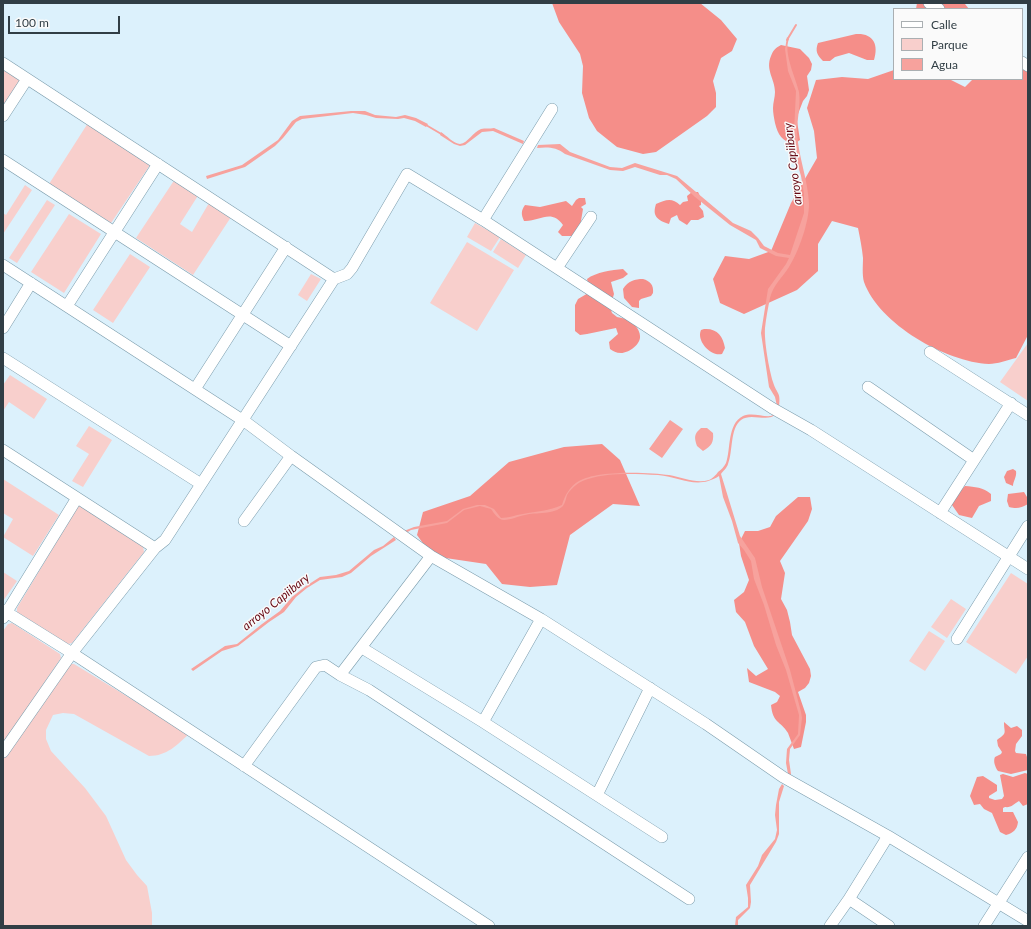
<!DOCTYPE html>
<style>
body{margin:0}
#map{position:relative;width:1031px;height:929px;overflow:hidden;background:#dcf1fc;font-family:Lato,sans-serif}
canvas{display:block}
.frame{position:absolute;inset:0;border:4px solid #313e45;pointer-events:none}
.legend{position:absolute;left:893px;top:8px;width:130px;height:72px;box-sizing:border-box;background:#fafafa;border:1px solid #aaafb2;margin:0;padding:5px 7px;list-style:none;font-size:12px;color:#313e45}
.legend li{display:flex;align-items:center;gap:8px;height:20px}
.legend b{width:20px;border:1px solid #aaafb2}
.scale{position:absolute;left:8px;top:16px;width:112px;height:18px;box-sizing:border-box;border:2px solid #313e45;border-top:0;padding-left:5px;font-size:12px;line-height:14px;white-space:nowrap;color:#313e45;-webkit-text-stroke:3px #fafafa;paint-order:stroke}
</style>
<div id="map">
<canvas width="1031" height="929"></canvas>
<div class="frame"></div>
<ul class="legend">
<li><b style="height:5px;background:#fff"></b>Calle</li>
<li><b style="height:11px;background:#f8cfcc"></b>Parque</li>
<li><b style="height:11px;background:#f7a29d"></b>Agua</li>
</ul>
<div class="scale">100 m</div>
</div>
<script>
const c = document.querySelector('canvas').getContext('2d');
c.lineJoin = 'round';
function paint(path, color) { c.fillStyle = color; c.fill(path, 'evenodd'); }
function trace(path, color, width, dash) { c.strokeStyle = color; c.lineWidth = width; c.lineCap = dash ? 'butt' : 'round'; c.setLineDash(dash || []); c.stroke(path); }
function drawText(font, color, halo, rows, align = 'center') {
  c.font = font + ' Lato,sans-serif'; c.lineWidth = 3; c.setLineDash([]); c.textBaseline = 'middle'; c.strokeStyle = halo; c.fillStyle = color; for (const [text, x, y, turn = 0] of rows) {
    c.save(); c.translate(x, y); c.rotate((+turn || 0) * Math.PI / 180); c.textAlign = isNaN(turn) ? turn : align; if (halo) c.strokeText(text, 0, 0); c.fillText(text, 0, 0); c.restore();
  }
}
const green = new Path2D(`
 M3 67 20 79 19 82 3 107Z
 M88 123 150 165 111 223 49 184Z
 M175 179 199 194 180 224 192 232 209 203 231 217 193 275 136 238Z
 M25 185 32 190 3 234V213L6 215Z
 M47 200 55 205 17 263 9 258Z
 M69 214 101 234 64 293 31 272Z
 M475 223 500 237 491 251 467 237Z
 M501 239 526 255 518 268 493 252Z
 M467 242 514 270 477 331 430 303Z
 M130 254 150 267 113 323 93 310Z
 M311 274 321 279 307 301 298 295Z
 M1028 343V401L1000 382Z
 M10 375 47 399 34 419 9 402 3 411V385Z
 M89 426 112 440 83 487 72 481 89 454 76 446Z
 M3 479 59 515 33 556 3 537 13 519 3 513Z
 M78 506H82L143 546 144 552 72 643 68 644 17 612V608Z
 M3 572 17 581 3 601Z
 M1011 573 1028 584V656L1016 674 966 642Z
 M951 599 966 609 947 638 931 627Z
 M12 623 60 654 61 658 3 744V631L8 624Z
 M929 631 945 641 925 671 909 661Z
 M69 664H74L189 734C177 745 167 756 149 756L74 714 63 713 53 715 46 730V739L51 751 85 788 106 816 126 860 137 875 147 886 152 913V926H3V757Z`);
const forest = new Path2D(`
 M552 3H700L721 20 737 39 732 51 721 58 713 81 716 93V107L707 116 656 152 643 154 617 147 597 131 589 118 582 93 583 66 580 54 559 22Z
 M917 3H962L965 4 969 9H916Z
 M856 34C873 33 879 44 874 60H867L849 53 835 57 830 61H823C817 55 815 51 818 43Z
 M781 45 800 49 809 58 812 64 811 70 807 76 809 90 807 96 803 101 798 114 797 121 800 140 794 144C782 141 778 135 775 123 774 118 773 113 773 108 773 103 775 97 775 92 775 79 765 70 771 56 773 51 775 48 781 45Z
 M1022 60 1028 65V335L1016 358C1008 360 997 364 989 364 946 362 879 324 864 282 862 275 863 265 863 258 862 248 860 238 858 228L832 221 818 244V271L797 290 744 314 720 303 713 279 725 256 749 259 771 251 791 203 817 158 814 131 807 108 816 80 842 77 868 79 894 70V79H949L965 87 973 79H1022Z
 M692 192H698L701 198V205L699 206 703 211 704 217 698 220H691L687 225 679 220 677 215 671 218 669 224C657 220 652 216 656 204 665 200 672 197 680 205L683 202 688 201 687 196Z
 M579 198H585L586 204 581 207 583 209 580 227 574 236H562L558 232 563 225C551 208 539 222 524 221 521 214 521 211 525 205L540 207 566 201 572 206 576 200Z
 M623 269 628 274 623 278 611 282 614 294 610 307 612 313 617 317 631 320C634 324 640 330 640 336 641 344 629 353 621 353 616 353 613 351 610 349L609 342 618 334 616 328 587 334 580 335 575 331V305L578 299 590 292 587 279C596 272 612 270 623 269Z
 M643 279C650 281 654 285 653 293L651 296 641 299 639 301V308L632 307 624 298 623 289C628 281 635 279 643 279Z
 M704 329C717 328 723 336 725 348L722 354C711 357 696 341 701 330Z
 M602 444 620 460 640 506 613 504 570 535 557 585 530 587 502 584 486 564 432 556 417 535 423 512 470 496 509 462 564 447Z
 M1013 469 1016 471C1017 477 1013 481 1013 486L1006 483 1004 477 1007 471Z
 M965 486C975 487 983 487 991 494V501L979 506 972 518 959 515 952 505 951 499Z
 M1024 492 1027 497 1028 504C1021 508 1017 509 1009 507L1007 501 1008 494Z
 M798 497H810L812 509 808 521 780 561 785 573 781 599 787 610 790 622 792 635 810 669 811 676 809 683 805 688 798 692 806 715V722L801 747 794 749C792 744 790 738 788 733 780 720 773 724 771 705L777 702 780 696 775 692 749 682 747 668 756 676 768 669 754 646 745 622 736 612 734 600 744 592 749 580 741 556 739 543 745 531H758L770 527 776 516Z
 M1004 722 1011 728 1017 726 1022 730V736L1016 744 1015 751 1016 753 1026 754 1028 760V770L1011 774 998 771C995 767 993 761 995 757L1001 754 1002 752 998 746 997 740C1008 732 1004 734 1004 722Z
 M1025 773 1028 774V804L1023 806 1019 801C1014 804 1011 808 1005 807L1003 808V812H1013L1018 822C1017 830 1013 833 1006 835L1000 832 992 813 984 809 980 804 974 805 970 796 977 777 983 776 997 785V791L989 796V798L995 800 1002 799 1004 796 1000 775 1003 774 1013 777Z`);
const water = new Path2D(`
 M787 37 789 39C783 53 796 78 799 92 801 105 797 119 797 132 798 156 808 179 809 204 809 222 799 251 789 267 782 278 773 285 770 298 768 308 766 318 765 328 764 341 769 369 773 382 777 395 781 391 779 407L777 406 775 397 769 387 761 333 768 289 786 264 789 258 776 256 760 248 756 240 730 225 695 197 676 179 667 175H660L635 167 623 171 610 170 565 154C556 147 548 147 537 148L538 145 560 144 570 152 610 167 622 168 635 163 677 176 733 223 751 231 758 238 764 246 778 253 790 255 804 213V194L801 176 796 159 794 132 796 91 788 71 785 49Z
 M351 111H365L375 115 396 117 405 115 416 118 428 124 426 127 415 121 404 118 398 119 376 118 366 115 353 113 302 119 296 122 283 138 275 146 245 167 207 179 206 176 242 165 278 140 292 121 300 116Z
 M494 128 524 141 523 144 493 131 482 132 465 145 460 146 454 144 440 135 441 132C446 135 454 144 460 144 468 143 473 132 481 129 485 128 490 129 494 128Z
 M776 414C768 423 751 412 741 420 730 428 733 452 728 464 727 468 723 471 721 474L740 536 755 558 762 587 790 670 801 712 802 718 800 735 790 749 789 760 791 774 790 776 788 774 786 763 787 749 798 734 799 715 786 670 776 645 764 605 754 579 751 561 744 550 738 543 732 521 723 497 719 476C697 490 681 477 658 475 636 474 610 472 588 479 580 481 572 487 567 495 566 499 565 503 563 506 554 515 536 512 525 515 518 516 511 520 504 520 498 520 494 513 491 509L480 506 464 510 447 523 411 530 406 533 404 531 414 527 447 521 463 509 477 505H485L494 509 501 518C509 518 515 515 523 514 537 511 549 511 562 505 565 495 570 486 579 481 597 470 649 472 669 475 682 477 696 484 709 480 712 479 716 475 718 472 721 470 724 467 726 463 731 449 727 424 743 416 752 412 762 417 771 416 773 415 774 414 776 414Z
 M670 420 683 429 662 458 649 449Z
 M701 428H707L713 433C714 443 711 446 703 451L697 446C694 437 694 434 701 428Z
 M394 537 396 540 371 556 351 573 342 577 320 580 307 588 296 597 284 612 269 622 238 646 222 651 193 671 191 669 225 646 237 644 262 624 280 611 292 597 306 586 320 577 336 575 349 571 374 550 383 546Z
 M782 784 784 786 779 802V834L776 842 750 885 751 902 750 908 738 920V926H735L736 917 748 907V898L746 885 758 866 762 855 775 839 777 830 775 815 776 805 779 789Z`);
const stream = new Path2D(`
 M787 40 796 25
 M426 125 443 135`);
const minor = new Path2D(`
 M929 3 939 9
 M1022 62 1028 66
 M3 63 334 279
 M3 116 27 79
 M3 160 291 346
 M483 220 552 109
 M3 265 247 423 291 456 431 556 541 619 706 724 783 777 888 836 1028 921
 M557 268 591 217
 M67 306 158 164
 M3 328 31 283
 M930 352 1028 415
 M3 358 201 484
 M868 387 974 460
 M195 389 286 247
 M3 450 155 548
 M940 513 1011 403
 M244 521 291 456
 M3 610 72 653 489 926
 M3 618 77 498
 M957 639 1028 526
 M362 648 483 722 662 837
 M340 675 431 556
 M483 722 541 619
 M3 752 72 653 155 548 165 540 334 279 347 274 352 268 407 174 483 220 772 408 811 430 1028 569
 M244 766 316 667 325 665 340 675 369 690 689 899
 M597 795 650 688
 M888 836 849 899 889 926
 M830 926 849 899
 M984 926 1028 857`);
const waterNames = [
 ["arroyo Capiibary",793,164,-97],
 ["arroyo Capiibary",276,602,-39]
];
paint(green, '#f8cfcc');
paint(forest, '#f58e89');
paint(water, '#f7a29d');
trace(stream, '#f7a29d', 2);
trace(minor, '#7b9cac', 12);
trace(minor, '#fff', 11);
drawText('italic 12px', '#650611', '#fafafa', waterNames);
</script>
